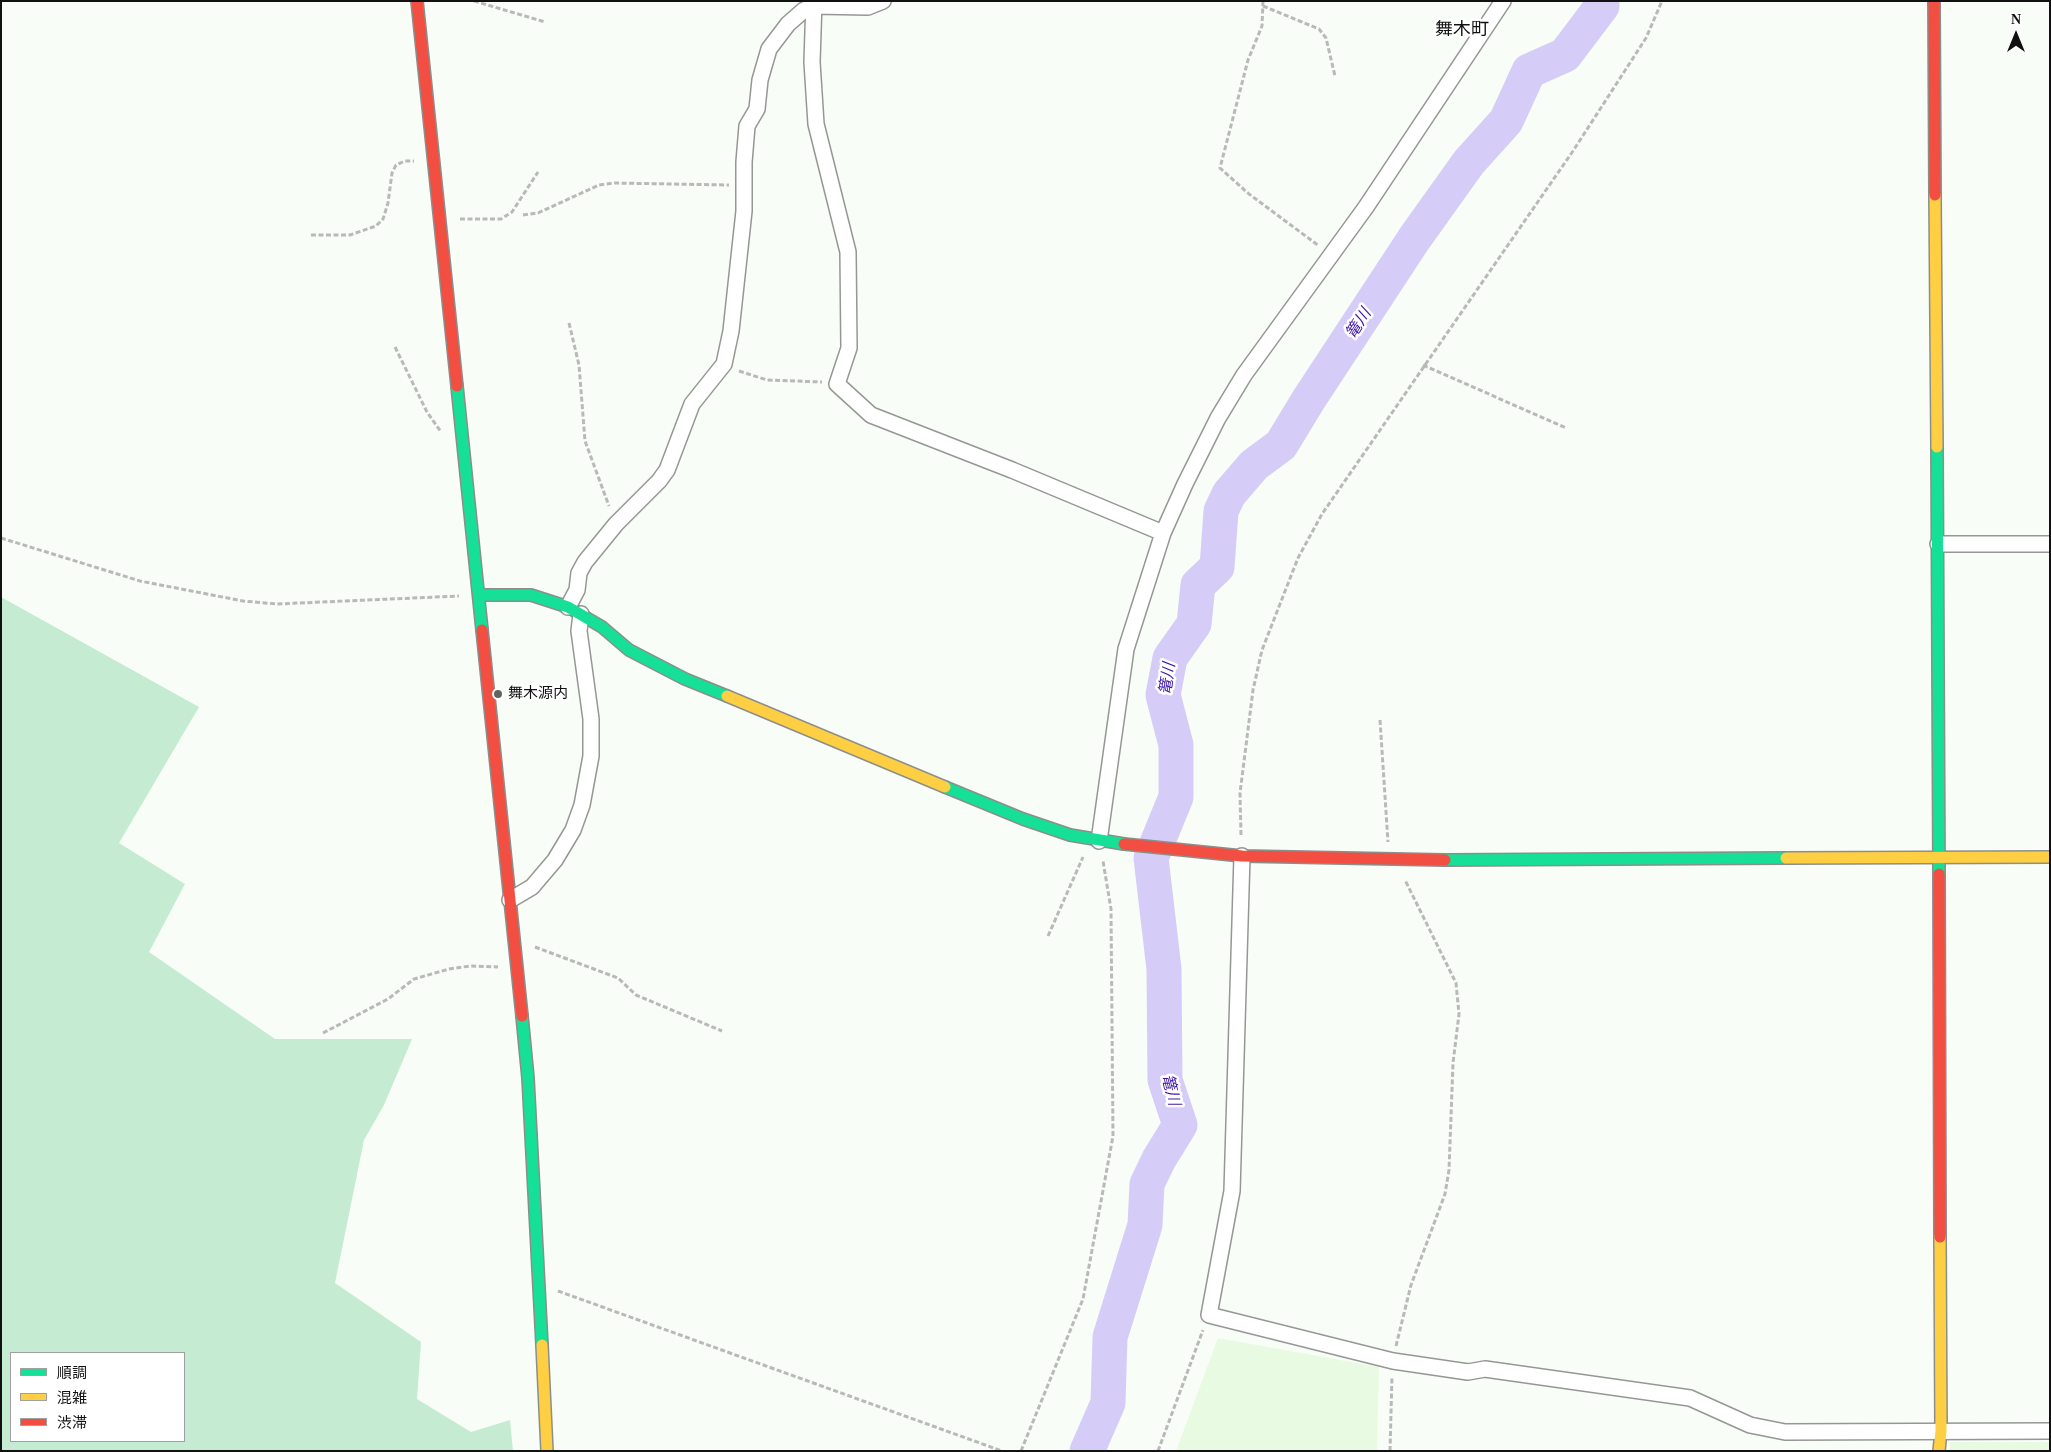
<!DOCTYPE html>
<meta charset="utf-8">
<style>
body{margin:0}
#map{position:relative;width:2051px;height:1452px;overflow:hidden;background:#f9fdf7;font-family:"Times New Roman","Noto Sans JP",serif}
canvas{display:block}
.frame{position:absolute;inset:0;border:2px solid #111;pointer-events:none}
.legend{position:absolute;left:10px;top:1352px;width:175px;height:90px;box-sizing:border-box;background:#fff;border:1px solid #a0a0a0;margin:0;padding:6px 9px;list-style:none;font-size:15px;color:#111}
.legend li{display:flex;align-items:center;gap:10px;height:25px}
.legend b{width:25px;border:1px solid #a0a0a0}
.north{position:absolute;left:1991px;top:10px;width:50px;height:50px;-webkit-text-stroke:4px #fff;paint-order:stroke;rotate:0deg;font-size:14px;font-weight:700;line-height:20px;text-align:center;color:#111}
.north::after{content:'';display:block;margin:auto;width:18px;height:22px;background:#111;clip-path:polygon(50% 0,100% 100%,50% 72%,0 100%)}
</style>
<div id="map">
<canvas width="2051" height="1452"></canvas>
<div class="frame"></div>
<ul class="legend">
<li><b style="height:6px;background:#16e098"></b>順調</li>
<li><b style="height:6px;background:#ffcf43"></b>混雑</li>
<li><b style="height:6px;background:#f24e42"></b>渋滞</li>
</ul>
<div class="north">N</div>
</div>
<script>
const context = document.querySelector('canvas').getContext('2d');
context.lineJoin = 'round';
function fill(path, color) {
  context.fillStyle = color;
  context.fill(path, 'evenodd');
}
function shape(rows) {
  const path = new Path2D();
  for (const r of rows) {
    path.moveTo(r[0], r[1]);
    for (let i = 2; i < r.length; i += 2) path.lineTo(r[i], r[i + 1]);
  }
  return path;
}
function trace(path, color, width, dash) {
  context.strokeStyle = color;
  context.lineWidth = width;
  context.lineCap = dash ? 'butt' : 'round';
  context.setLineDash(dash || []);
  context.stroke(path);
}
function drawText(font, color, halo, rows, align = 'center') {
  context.font = font + ' "Times New Roman","Noto Sans JP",serif';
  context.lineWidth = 5;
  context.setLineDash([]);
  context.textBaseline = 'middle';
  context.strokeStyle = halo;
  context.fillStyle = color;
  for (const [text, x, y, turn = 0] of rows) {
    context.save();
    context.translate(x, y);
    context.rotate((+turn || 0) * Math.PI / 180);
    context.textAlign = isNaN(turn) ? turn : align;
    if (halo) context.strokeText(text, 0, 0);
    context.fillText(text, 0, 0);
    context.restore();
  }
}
fill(shape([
 [1218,1338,1379,1367,1377,1451,1176,1451],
 [1950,1442,2050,1442,2050,1451,1950,1451]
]), '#e9fae3');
fill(shape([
 [1,597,199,707,119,843,185,884,149,952,275,1039,412,1039,384,1105,364,1140,335,1283,421,1342,417,1399,471,1432,510,1420,513,1451,1,1451],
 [11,1353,184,1353,184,1441,11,1441]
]), '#c5ebd3');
trace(shape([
 [1087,1451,1108,1403,1110,1337,1145,1225,1147,1184,1159,1159,1180,1125,1165,1080,1164,969,1151,858,1176,797,1176,745,1163,695,1170,658,1194,624,1198,585,1217,567,1221,511,1229,494,1254,465,1281,445,1309,399,1414,239,1469,162,1506,121,1529,71,1565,55,1602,6,1602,1]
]), '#d5cdf8', 35);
const street = shape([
 [814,1,812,62,816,124,848,252,849,348,837,384,871,415,1012,470,1163,533],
 [1938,544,2050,544],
 [568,607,577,590,579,573,585,562,616,524,659,481,667,470,692,404,724,364,731,331,744,211,744,162,747,126,757,109,760,80,769,49,788,24,804,10,813,6,868,7,883,1],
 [1099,841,1126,649,1163,533,1185,484,1218,418,1244,375,1366,207,1503,1],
 [1242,856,1232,1191,1209,1315,1393,1361,1468,1372,1485,1369,1690,1398,1750,1425,1785,1432,2050,1431],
 [510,900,532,887,555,860,573,830,582,805,591,756,591,719,579,631,581,614]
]);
const fast = shape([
 [457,386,482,630],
 [1937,447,1939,874],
 [480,595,531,595,568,607,602,627,629,650,685,679,727,696],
 [945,787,1023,819,1070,835,1124,844],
 [1445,860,1786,858],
 [522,1016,528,1078,542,1345]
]);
const slow = shape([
 [1935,195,1937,447],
 [727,696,945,787],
 [1786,858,2050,857],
 [542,1345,547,1451],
 [1939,1451,1941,1431,1940,1237]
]);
const jam = shape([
 [417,1,457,386],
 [1934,1,1935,195],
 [482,630,522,1016],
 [1124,844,1242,856,1445,860],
 [1939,874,1940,1237]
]);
trace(street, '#959795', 18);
trace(fast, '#8c8e8b', 14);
trace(slow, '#8c8e8b', 14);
trace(jam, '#8c8e8b', 14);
trace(shape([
 [474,1,545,22],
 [1263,1,1262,26,1248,60,1220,168,1249,194,1319,246],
 [1263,6,1319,29,1326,38,1335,76],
 [523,215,538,213,599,185,614,183,729,185],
 [460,219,501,219,512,212,538,172],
 [311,235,350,235,376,226,383,219,388,203,392,173,396,165,405,161,414,161],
 [569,323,579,365,585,441,609,506],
 [395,347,427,412,441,432],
 [1423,365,1566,428],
 [739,371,767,380,822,382],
 [1,538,140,581,243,601,277,604,459,596],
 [1380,720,1388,842],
 [1241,835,1240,793,1253,690,1262,650,1298,558,1322,514,1573,151,1646,38,1662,1],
 [1048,936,1083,857],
 [535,947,618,978,636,995,722,1031],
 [323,1033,388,999,414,979,449,969,470,966,498,967],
 [558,1291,1002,1451],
 [1396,1346,1411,1285,1445,1194,1449,1170,1453,1063,1459,1014,1456,983,1405,880],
 [1021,1451,1083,1299,1113,1136,1111,909,1103,861],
 [1158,1451,1203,1330],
 [1390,1451,1392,1376]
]), '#b8b9b8', 3, [5, 2.5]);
trace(street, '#fefffe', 15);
trace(fast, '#16e098', 11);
trace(slow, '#ffcf43', 11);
trace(jam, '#f24e42', 11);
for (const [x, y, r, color] of [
 [498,694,5,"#626462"]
]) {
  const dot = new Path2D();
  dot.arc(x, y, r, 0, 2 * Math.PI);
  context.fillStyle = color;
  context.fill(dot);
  trace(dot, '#fff', 2);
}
drawText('15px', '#111', '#fff', [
 ["舞木源内",508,694]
], 'left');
drawText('italic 16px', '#3e14a8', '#fff', [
 ["篭川",1359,324,-57],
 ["篭川",1168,679,-82],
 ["篭川",1170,1090,76]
]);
drawText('18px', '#111', '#fff', [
 ["舞木町",1462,30]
]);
</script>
